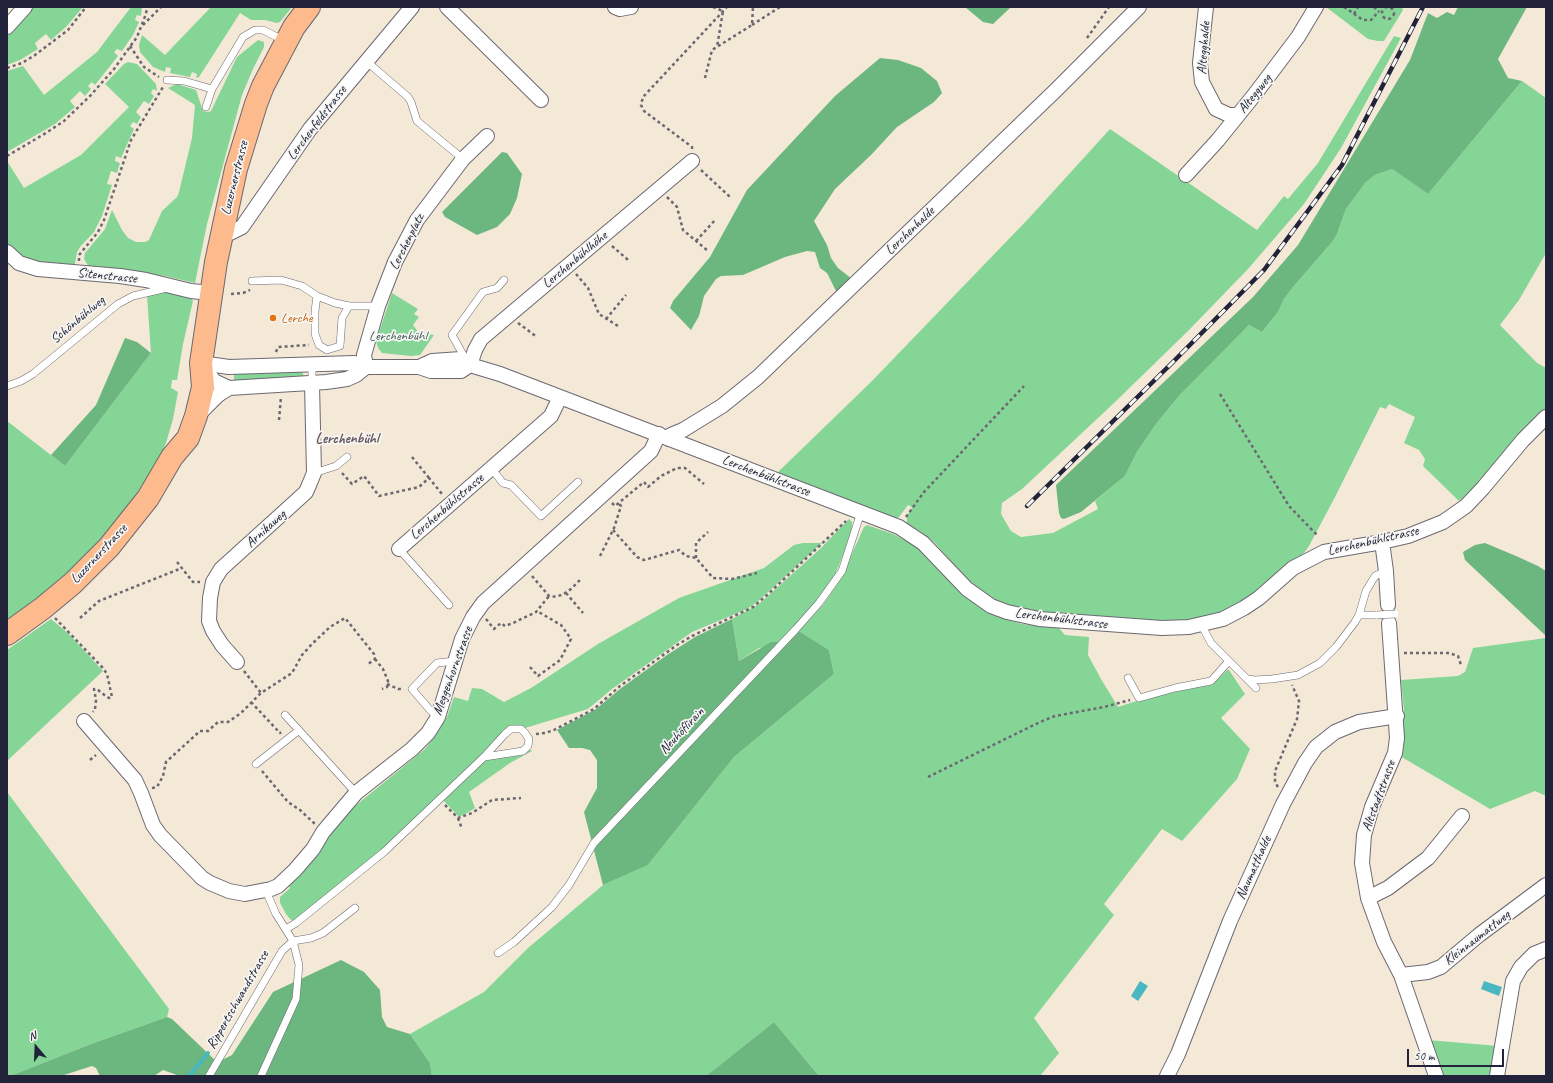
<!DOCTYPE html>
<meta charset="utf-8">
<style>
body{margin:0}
#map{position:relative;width:1553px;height:1083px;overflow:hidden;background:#f4e9d7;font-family:Caveat,sans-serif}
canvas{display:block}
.frame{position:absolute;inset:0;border:8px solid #22223b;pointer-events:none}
.north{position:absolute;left:16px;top:1027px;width:40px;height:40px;-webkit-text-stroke:3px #f6f6f2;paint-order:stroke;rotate:341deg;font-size:11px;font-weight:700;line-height:16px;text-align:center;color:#22223b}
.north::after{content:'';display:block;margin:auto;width:14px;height:18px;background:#22223b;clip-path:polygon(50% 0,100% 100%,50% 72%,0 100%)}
.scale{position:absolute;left:1407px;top:1049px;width:97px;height:18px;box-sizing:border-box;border:2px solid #22223b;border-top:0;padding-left:5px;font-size:12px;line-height:14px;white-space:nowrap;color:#22223b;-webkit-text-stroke:3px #f6f6f2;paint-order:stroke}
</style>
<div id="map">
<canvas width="1553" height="1083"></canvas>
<div class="frame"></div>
<div class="north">N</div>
<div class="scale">50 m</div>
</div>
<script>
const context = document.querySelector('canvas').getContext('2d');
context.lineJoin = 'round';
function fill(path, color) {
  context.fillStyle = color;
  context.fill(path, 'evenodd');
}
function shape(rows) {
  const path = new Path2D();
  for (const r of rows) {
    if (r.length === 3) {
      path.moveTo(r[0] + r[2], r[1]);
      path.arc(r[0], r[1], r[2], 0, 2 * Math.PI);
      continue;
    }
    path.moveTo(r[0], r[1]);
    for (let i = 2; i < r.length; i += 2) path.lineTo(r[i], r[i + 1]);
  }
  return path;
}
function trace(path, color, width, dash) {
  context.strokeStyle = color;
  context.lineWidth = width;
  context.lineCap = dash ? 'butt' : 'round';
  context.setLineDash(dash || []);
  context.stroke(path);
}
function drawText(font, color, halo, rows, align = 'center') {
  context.font = font + ' Caveat,sans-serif';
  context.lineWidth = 3.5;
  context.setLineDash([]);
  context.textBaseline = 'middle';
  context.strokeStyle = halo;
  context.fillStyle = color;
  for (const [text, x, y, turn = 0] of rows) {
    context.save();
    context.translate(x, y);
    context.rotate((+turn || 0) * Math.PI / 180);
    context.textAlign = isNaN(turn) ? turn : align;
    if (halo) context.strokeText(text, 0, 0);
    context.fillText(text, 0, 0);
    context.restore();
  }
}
fill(shape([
 [29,7,83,7,66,27,51,40,46,34,35,43,38,49,20,60,7,65,7,33],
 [131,7,142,7,141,16,137,15,135,20,139,22,133,35,122,51,117,49,114,52,118,56,95,85,92,82,88,86,91,89,85,96,80,91,70,101,75,107,55,124,7,152,7,71,23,66,44,95,97,52],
 [211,7,292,7,280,22,277,23,265,20,251,20,240,13,199,77,196,78,197,74,192,72,190,77,170,73,171,68,166,67,165,72,153,67,140,52,139,45,142,35,165,55],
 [1326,7,1402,7,1403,10,1384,41,1378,41,1368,39],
 [1394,36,1401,38,1341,148,1304,204,1248,269,1189,330,1113,404,1022,489,1002,503,1001,514,1011,531,1021,537,1053,533,1098,509,1095,501,1125,476,1137,452,1156,424,1179,396,1249,325,1262,332,1278,312,1284,299,1293,287,1333,241,1337,234,1346,209,1366,182,1375,175,1392,169,1428,194,1522,81,1546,98,1546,253,1519,300,1500,325,1537,363,1546,368,1546,409,1525,427,1491,468,1473,489,1459,501,1423,466,1425,459,1419,450,1404,443,1415,417,1389,404,1386,409,1380,407,1334,499,1309,546,1304,553,1243,602,1224,612,1188,621,1160,621,1040,612,1008,605,992,599,967,580,934,542,920,531,907,524,907,516,912,507,908,505,899,517,896,519,776,474,871,382,1030,217,1110,129,1257,230,1284,196,1288,199,1318,163],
 [258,40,264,42,264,47,253,69,242,95,207,224,195,283,165,276,95,266,89,267,84,259,85,253,105,229,112,210,122,230,128,238,136,242,145,242,149,240,162,211,177,197,179,192,192,138,195,105,168,88,177,84,196,90,203,111,208,112,211,111,237,57],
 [128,62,137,64,156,84,157,91,153,89,151,93,154,96,149,104,144,101,136,112,141,117,137,124,133,122,130,126,134,129,121,158,116,156,115,161,120,163,117,173,111,171,107,184,112,185,102,216,94,232,80,247,77,252,74,269,27,263,7,246,7,161,24,188,81,155,129,107,105,84,124,64],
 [166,291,191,297,193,301,183,344,177,380,172,380,171,388,178,392,173,419,166,443,160,457,139,490,115,523,80,562,41,596,7,620,7,421,65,466,151,353,147,295],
 [392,293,418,309,414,314,419,317,413,325,419,333,434,335,420,355,411,356,382,353,378,348,376,341],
 [300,370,303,374,304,378,234,381,234,374],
 [849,519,852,522,852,529,843,555,835,575,821,597,780,643,759,648,739,661,732,619,759,604,820,549],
 [867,525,893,534,921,549,932,560,961,594,985,610,1005,619,1022,624,1058,627,1065,635,1089,637,1088,655,1101,679,1118,707,1152,696,1180,689,1211,685,1214,683,1227,670,1229,670,1245,694,1221,718,1250,749,1237,779,1182,841,1162,829,1104,904,1114,915,1034,1018,1059,1053,1040,1076,819,1076,774,1022,706,1076,432,1076,430,1063,410,1034,484,992,528,948,603,885,648,865,734,757,834,674,829,650,799,631,823,605,840,580,864,527],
 [803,543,822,543,757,602,747,609,692,632,612,689,588,709,525,728,515,725,509,726,469,767,383,849,295,920,291,920,286,914,280,903,280,897,290,888,289,886,298,877,349,811,425,749,433,739,447,717,454,697,468,701,472,688,482,689,504,702,531,688,598,644,679,598,764,568,794,545],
 [51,619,69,634,103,671,7,761,7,650],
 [1546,638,1546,796,1535,791,1490,809,1400,756,1404,711,1401,680,1458,676,1465,672,1473,648],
 [528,749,532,751,510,763,469,792,475,808,467,813,459,817,444,801,444,799,484,761],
 [7,792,169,1009,167,1017,91,1044,10,1076,7,1076],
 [1428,1040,1498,1046,1493,1076,1440,1076]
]), '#85d596');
fill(shape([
 [965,7,1011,7,993,24,983,22],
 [1458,7,1527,7,1498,59,1508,78,1522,81,1428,194,1392,169,1375,175,1366,182,1346,209,1337,234,1333,241,1293,287,1284,299,1278,312,1262,332,1249,325,1179,396,1156,424,1137,452,1125,476,1081,512,1064,519,1061,518,1059,513,1056,485,1253,297,1298,245,1410,60,1428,13,1437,18,1447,12,1454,15],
 [880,58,898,60,921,68,937,81,942,93,934,102,897,127,871,155,835,189,814,221,827,245,831,258,838,268,852,279,837,293,827,273,820,268,815,252,807,251,785,257,743,275,721,276,716,279,704,296,699,316,691,330,670,308,673,301,710,257,747,190,835,96],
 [502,152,507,153,522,174,517,198,510,214,497,227,477,235,445,217,442,212],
 [125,338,137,342,151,353,65,466,51,455,96,405],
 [1485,543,1516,556,1538,566,1546,571,1546,636,1465,560,1463,552,1475,545],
 [732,619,739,661,771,642,777,642,785,645,799,631,829,650,834,674,734,757,648,865,603,885,584,812,597,788,597,760,590,750,582,748,569,748,557,730,596,709,620,689,667,655,695,637],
 [341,960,364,972,380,990,382,1017,387,1027,410,1034,430,1063,432,1076,176,1076,177,1075,163,1070,154,1076,100,1076,96,1068,92,1066,61,1076,10,1076,91,1044,167,1017,172,1019,217,1062,222,1060,232,1055,273,992],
 [774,1022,819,1076,706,1076]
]), '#6cb67f');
fill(shape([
 [1140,981,1148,986,1138,1001,1131,996],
 [1484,981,1502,987,1499,996,1481,989]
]), '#49b7c1');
trace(shape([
 [189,1076,208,1053]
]), '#49b7c1', 4);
const lane = shape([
 [366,61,408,97,411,102,417,121,463,159],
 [167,80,184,81,212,89],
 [206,107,212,89,243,37,255,30,263,30,285,41],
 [252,281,281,280,302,286,317,296,335,303,349,306,378,306],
 [317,296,315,311,315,334,319,345,327,350,340,346,342,318,349,306],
 [466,360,452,335,483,292,497,288,504,280],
 [312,384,312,365],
 [7,386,21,381,33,374,118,304,133,296,167,288],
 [491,468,503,483,511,485,541,516,578,482],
 [314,473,336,466,347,457],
 [399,549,449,605],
 [1359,615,1377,615],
 [1201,624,1211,643,1256,688],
 [1128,678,1139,698,1175,688,1211,681,1229,661],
 [1248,679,1255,680,1272,679,1298,675,1320,663,1336,647,1355,622,1359,615,1366,591,1375,576,1386,571],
 [285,715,356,793],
 [438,717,430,710,412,689,437,663,455,661],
 [256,764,298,731],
 [286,929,296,923,384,852,484,757,505,734,511,729,521,729,525,733,529,739,528,746,523,751,484,757],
 [293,941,311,938,323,933,355,908],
 [498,953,514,942,552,907,569,885,594,843,796,629,819,603,842,571,861,512],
 [209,1076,282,951,293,941],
 [261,1076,296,999,299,965,293,941,276,914,266,891]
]);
const street = shape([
 [447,7,541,100],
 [615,7,620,9,631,7],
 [1206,7,1200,63,1202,82,1216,109,1229,115,1238,115],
 [7,27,25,7],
 [1186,175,1218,140,1255,94,1298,37,1316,7],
 [222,233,230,233,242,227,310,129,412,7],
 [7,252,19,263,38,269,120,276,146,280,191,291,211,293],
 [201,363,229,367,354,363,366,367,419,367,431,371,461,371,470,365],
 [202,364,214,381,229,388,326,382,347,379,356,375,366,367],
 [470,365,475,350,481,339,692,161],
 [366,367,364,355,378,306,395,262,417,220,463,159,487,136],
 [419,367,432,361,461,359,470,365,500,374,899,527,923,543,967,589,991,606,1007,612,1039,619,1162,628,1189,627,1223,619,1244,608,1259,598,1293,568,1324,552,1382,542,1408,536,1443,522,1466,506,1483,488,1523,440,1546,417],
 [198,415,218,395,229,388],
 [669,439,671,435,683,430,722,406,758,377,1056,90,1139,7],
 [1382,542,1386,571,1388,605],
 [399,549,551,416,560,397],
 [1389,623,1397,738,1395,753,1372,807,1364,835,1362,863,1368,898,1384,942,1401,975,1436,1076],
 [237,662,222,645,213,631,209,621,210,598,213,582,221,569,294,503,306,492,309,485,314,473,312,384],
 [84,721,135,780,141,793,153,825,160,835,202,878,210,883,229,891,245,894,271,889,278,886,295,870,313,849,323,832,356,793,412,749,428,733,438,717,462,639,473,617,483,603,651,451,659,434],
 [1368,898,1388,888,1428,858,1462,816],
 [1401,975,1428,972,1441,967,1479,935,1546,885],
 [1167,1076,1178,1054,1230,921,1283,804,1305,763,1316,747,1335,732,1359,722,1397,716],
 [1497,1076,1513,981,1521,967,1534,954,1546,949]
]);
const primary = shape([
 [7,634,43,608,73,583,109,547,148,498,172,457,188,438,196,416,203,387,201,363,216,262,236,169,256,104,263,86,294,27,309,7]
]);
trace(lane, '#6c6872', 8);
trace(street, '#6c6872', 16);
trace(primary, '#6c6872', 24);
trace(shape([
 [1388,13,6],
 [713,7,723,11,717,47],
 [1344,7,1363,20,1371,20,1379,11],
 [1374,7,1379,12],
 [1354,14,1358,7],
 [143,25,161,7],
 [752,25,780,7],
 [1087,38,1109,7],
 [130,46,144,67,159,77],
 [7,68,22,63,35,55,68,30,86,7],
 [705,78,712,50,752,25,753,7],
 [692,149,692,147,644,111,641,105,643,97,727,7],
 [7,156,46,133,64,121,90,96,114,69,137,37,146,14,147,7],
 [701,170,730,197],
 [667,197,677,207,683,230,708,251],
 [696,241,716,219],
 [612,246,627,259,628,262],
 [79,261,79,255,98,232,104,220,131,140,163,87],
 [576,274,588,288,599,314,618,326],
 [231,294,243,293,250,290],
 [606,319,626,295],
 [518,323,537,337],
 [276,352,278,347,309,345],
 [1220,394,1289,506,1318,536],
 [279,420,281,397],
 [412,457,429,478],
 [342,473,352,484,364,476,379,496,419,487,429,478,442,494],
 [612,503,615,506,644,482,648,487,661,476,677,468,685,468,704,484],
 [906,517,924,492,1024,386],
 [613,530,637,557,644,560,679,550,686,556,696,558,713,578,732,579,757,573],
 [600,556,614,528,621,506,619,504],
 [696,558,696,543,708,532],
 [177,562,193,582,200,582],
 [532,576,549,596,552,597,562,595,571,589,580,580],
 [566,593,583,613],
 [55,618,103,668,107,674,112,697,109,698,107,697,98,690,94,689,96,700,95,709,93,712],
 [80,618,99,601,182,568],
 [486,619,494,629,501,623,505,626,513,623,536,612,549,596],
 [1404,653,1449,653,1458,656,1461,665],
 [375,659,383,669,388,681,387,687,382,689],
 [530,667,538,676,560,660,571,639,561,625,537,611],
 [244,671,261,693],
 [387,684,398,689,404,689],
 [251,702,280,733,281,732],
 [536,734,545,733,554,730,594,709,620,686,677,645,692,636,753,607,767,595,846,521],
 [90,760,96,755],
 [262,771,288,802,300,810,315,824],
 [928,777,1040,722,1055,716,1104,707,1130,700],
 [1278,787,1275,782,1275,771,1297,719,1299,701,1292,685],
 [152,788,157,787,163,776,166,762,200,731,208,731,218,722,228,722,241,713,261,693,292,673,302,655,312,644,330,627,345,618,374,654,375,659,368,664],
 [445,805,458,818,472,813,492,800,521,798],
 [458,818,462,829]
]), '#6c6872', 2.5, [3, 3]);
trace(lane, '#fff', 7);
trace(street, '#fff', 14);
trace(primary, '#fcba8d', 22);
const rail = shape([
 [1027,506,1173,362,1264,270,1342,165,1423,7]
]);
trace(rail, '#22223b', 4.5);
trace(rail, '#f6f6f2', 3, [9]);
const laneBridge = shape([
 [1377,615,1395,614]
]);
trace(laneBridge, '#6c6872', 8, []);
trace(laneBridge, '#fff', 7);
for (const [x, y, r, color] of [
 [273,318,4,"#e8710a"]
]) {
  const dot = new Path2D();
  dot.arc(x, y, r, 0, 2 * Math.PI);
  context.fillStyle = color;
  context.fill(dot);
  trace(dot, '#f6f6f2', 1.5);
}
drawText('14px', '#22223b', '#f6f6f2', [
 ["Altegghalde",1204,48,-86],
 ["Alteggweg",1255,94,-52],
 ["Lerchenfeldstrasse",317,123,-53],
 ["Luzernerstrasse",235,178,-76],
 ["Lerchenhalde",910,231,-44],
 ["Lerchenplatz",407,242,-63],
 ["Lerchenbühlhöhe",575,260,-40],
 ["Sitenstrasse",107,276,6],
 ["Schönbühlweg",78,320,-40],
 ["Lerchenbühlstrasse",766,476,21],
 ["Lerchenbühlstrasse",447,507,-41],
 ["Arnikaweg",266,529,-42],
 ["Lerchenbühlstrasse",1373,541,-13],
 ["Luzernerstrasse",99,554,-47],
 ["Lerchenbühlstrasse",1061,619,7],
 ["Meggenhornstrasse",453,671,-70],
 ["Neuhöflirain",682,731,-47],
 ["Altstadtstrasse",1379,796,-70],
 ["Naumatthalde",1254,868,-66],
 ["Kleinnaumattweg",1477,938,-38],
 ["Rippertschwandstrasse",238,1000,-60]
]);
drawText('14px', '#c56008', '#f6f6f2', [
 ["Lerche",281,318]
], 'left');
drawText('14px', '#405856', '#f6f6f2', [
 ["Lerchenbühl",398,336]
]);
drawText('bold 15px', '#64535d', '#f6f6f2', [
 ["Lerchenbühl",347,439]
]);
</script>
